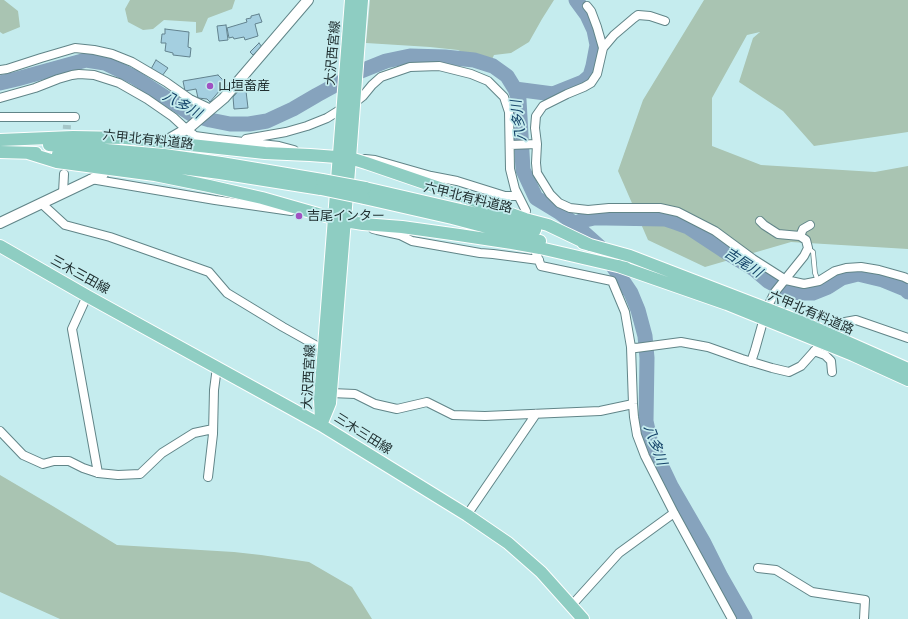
<!DOCTYPE html>
<meta charset="utf-8">
<style>
body{margin:0}
canvas{display:block;background:#c5ecee}
</style>
<canvas width="908" height="619"></canvas>
<script>
const context = document.querySelector('canvas').getContext('2d');
context.lineJoin = 'round';
function fill(path, color) {
  context.fillStyle = color;
  context.fill(path, 'evenodd');
}
function shape(rows) {
  const path = new Path2D();
  for (const r of rows) {
    path.moveTo(r[0], r[1]);
    for (let i = 2; i < r.length; i += 2) path.lineTo(r[i], r[i + 1]);
  }
  return path;
}
function trace(path, color, width, dash) {
  context.strokeStyle = color;
  context.lineWidth = width;
  context.lineCap = dash ? 'butt' : 'round';
  context.setLineDash(dash || []);
  context.stroke(path);
}
function drawText(font, color, halo, rows, align = 'center') {
  context.font = font + ' Cabin,"Noto Sans JP",sans-serif';
  context.lineWidth = 3.5;
  context.setLineDash([]);
  context.textBaseline = 'middle';
  context.strokeStyle = halo;
  context.fillStyle = color;
  for (const [text, x, y, turn = 0] of rows) {
    context.save();
    context.translate(x, y);
    context.rotate((+turn || 0) * Math.PI / 180);
    context.textAlign = isNaN(turn) ? turn : align;
    if (halo) context.strokeText(text, 0, 0);
    context.fillText(text, 0, 0);
    context.restore();
  }
}
fill(shape([
 [0,0,4,0,18,11,20,27,3,34,0,32],
 [130,0,235,0,232,9,208,18,202,32,196,33,196,22,164,20,153,29,143,30,128,22,125,9],
 [370,0,554,0,542,19,529,42,511,53,494,55,489,66,458,50,430,47,366,43],
 [704,0,908,0,908,132,814,146,783,111,739,82,753,38,760,32,747,35,712,98,712,146,761,165,875,172,908,166,908,249,791,242,705,267,648,240,618,171,643,100],
 [0,475,51,505,117,545,234,552,261,555,309,562,352,587,372,619,60,619,0,592]
]), '#a9c4b2');
trace(shape([
 [0,83,17,79,86,60,105,63,134,77,191,114,210,120,230,124,249,124,267,121,293,109,317,95,361,71,386,61,410,56,445,57,474,60,493,66,507,76,515,89,519,100,523,170,536,198,559,212,572,222,600,247,631,293,638,310,645,336,647,358,646,421,651,444,671,486,704,543,721,577,745,619],
 [515,89,553,94,583,82,590,76,593,66,597,45,594,30,587,15,576,0],
 [575,224,581,221,594,218,606,218,665,219,677,223,688,227,723,250,754,269,768,281,787,291,801,293,813,293,828,287,842,278,858,274,883,280,905,289,908,292]
]), '#86a3bd', 15);
const building = shape([
 [259,14,262,22,255,24,258,36,245,40,244,37,234,39,233,37,229,38,227,28,247,22,246,19,251,18,251,16,259,14],
 [226,25,228,40,219,41,217,26,226,25],
 [165,29,189,32,188,47,191,48,190,57,173,55,173,53,165,51,166,43,161,43,162,34,165,34,165,29],
 [259,43,262,47,253,55,250,52,259,43],
 [156,60,168,68,162,76,151,69,156,60],
 [218,75,226,83,210,102,207,99,198,98,196,89,185,91,183,81,218,75],
 [241,88,245,88,245,91,246,91,248,108,234,109,233,97,241,88]
]);
fill(building, '#a4cfe0');
trace(building, '#62828e', 1);
trace(shape([
 [66,141,67,125]
]), '#a4c6c8', 8, [8, 4]);
const service = shape([
 [808,248,813,252,815,273,818,281]
]);
const minor = shape([
 [587,6,591,11,597,27,603,48],
 [665,21,650,16,638,15,634,18,614,35,603,48,597,74,591,83,584,87,567,94,543,106,536,116,535,128,537,144,536,163,537,173,550,194,559,203,570,208,588,210,609,208,660,208,678,212,715,231,753,259,786,280,804,284,819,281,835,271,846,268,861,267,879,270,904,277,908,279],
 [0,70,7,69,41,58,75,48,94,50,112,54,132,62,166,82,190,99,211,109],
 [0,98,35,88,58,79,72,75,79,74,94,75,119,83,147,99,173,117,186,129,195,136,217,139,279,146,294,150],
 [354,103,363,96,372,85,381,77,410,67,439,66,471,74,488,81,504,97,509,112,510,169,515,189,526,211],
 [0,117,75,117],
 [246,139,286,132,307,126,327,118,343,108],
 [510,145,537,144],
 [365,159,375,160,431,176,457,181,505,196,518,196],
 [91,179,215,200,291,211],
 [63,193,64,174],
 [41,203,65,225,110,237,209,272,227,293,283,327,324,350],
 [760,221,764,225,778,234,800,236,806,240,808,248,804,256,775,292,770,302],
 [373,229,377,230,400,235,412,241,480,253,493,254,539,260],
 [800,236,803,229,810,225],
 [536,253,541,266,612,281,625,312,631,347,633,404,634,417,637,435,645,456,674,513,732,619],
 [87,296,72,329,98,473],
 [836,330,845,322,856,320,908,338],
 [631,347,636,348,681,342,708,347,742,359,772,368,789,372,801,366,818,347],
 [814,351,825,355,831,361,832,372],
 [751,362,755,350,762,325],
 [331,393,355,394,375,404,397,409,427,402,453,415,485,416,600,411,633,404],
 [0,431,23,455,43,464,54,461,69,461,83,468,98,473,118,475,140,474,162,453,194,433,213,429],
 [208,477,213,434,214,390,217,367],
 [467,515,536,414],
 [758,568,776,570,812,592,865,600,864,619],
 [571,606,619,553,674,513]
]);
const tertiary = shape([
 [171,138,190,127,211,109,224,98,308,0],
 [0,223,103,174]
]);
const primary = shape([
 [0,140,73,137,126,138,265,153,310,155,350,158,366,163,445,190,525,219,548,225,590,245],
 [49,145,164,155,221,163,322,180],
 [0,152,36,153],
 [28,153,57,162,155,175,209,186,262,198,318,214,345,221,363,224,402,227,459,235,512,243,540,248,626,268],
 [58,154,78,156,150,164,220,173,321,189],
 [365,188,469,212,535,230],
 [364,198,452,218,540,241],
 [583,243,630,256,804,323,908,369],
 [0,246,87,296,321,425,467,515,508,543,541,572,583,619],
 [618,266,727,304,853,355,908,380],
 [321,421,320,398,351,0],
 [321,425,330,403,350,158,362,0]
]);
trace(service, '#618588', 5.5);
trace(minor, '#618588', 10);
trace(tertiary, '#618588', 12);
trace(primary, '#fff', 14);
trace(service, '#fff', 4);
trace(minor, '#fff', 8);
trace(tertiary, '#fff', 10);
trace(primary, '#8ecdc2', 12);
const primaryBridge = shape([
 [322,180,365,188],
 [321,189,364,198]
]);
trace(primaryBridge, '#fff', 14, []);
trace(primaryBridge, '#8ecdc2', 12);
for (const [x, y, r, color] of [
 [210,86,4,"#a051c2"],
 [299,216,4,"#a051c2"]
]) {
  const dot = new Path2D();
  dot.arc(x, y, r, 0, 2 * Math.PI);
  context.fillStyle = color;
  context.fill(dot);
  trace(dot, '#c5ecee', 1.5);
}
drawText('13px', '#202f30', '#c5ecee', [
 ["大沢西宮線",333,53,-85],
 ["六甲北有料道路",148,140,6],
 ["六甲北有料道路",468,198,14],
 ["三木三田線",80,275,29],
 ["六甲北有料道路",811,313,23],
 ["大沢西宮線",309,377,-87],
 ["三木三田線",363,434,32]
]);
drawText('13px', '#202f30', '#c5ecee', [
 ["山垣畜産",218,86],
 ["吉尾インター",307,216]
], 'left');
drawText('italic 14px', '#154469', '#c5ecee', [
 ["八多川",182,105,29],
 ["八多川",519,121,-97],
 ["吉尾川",743,263,33],
 ["八多川",655,445,70]
]);
</script>
